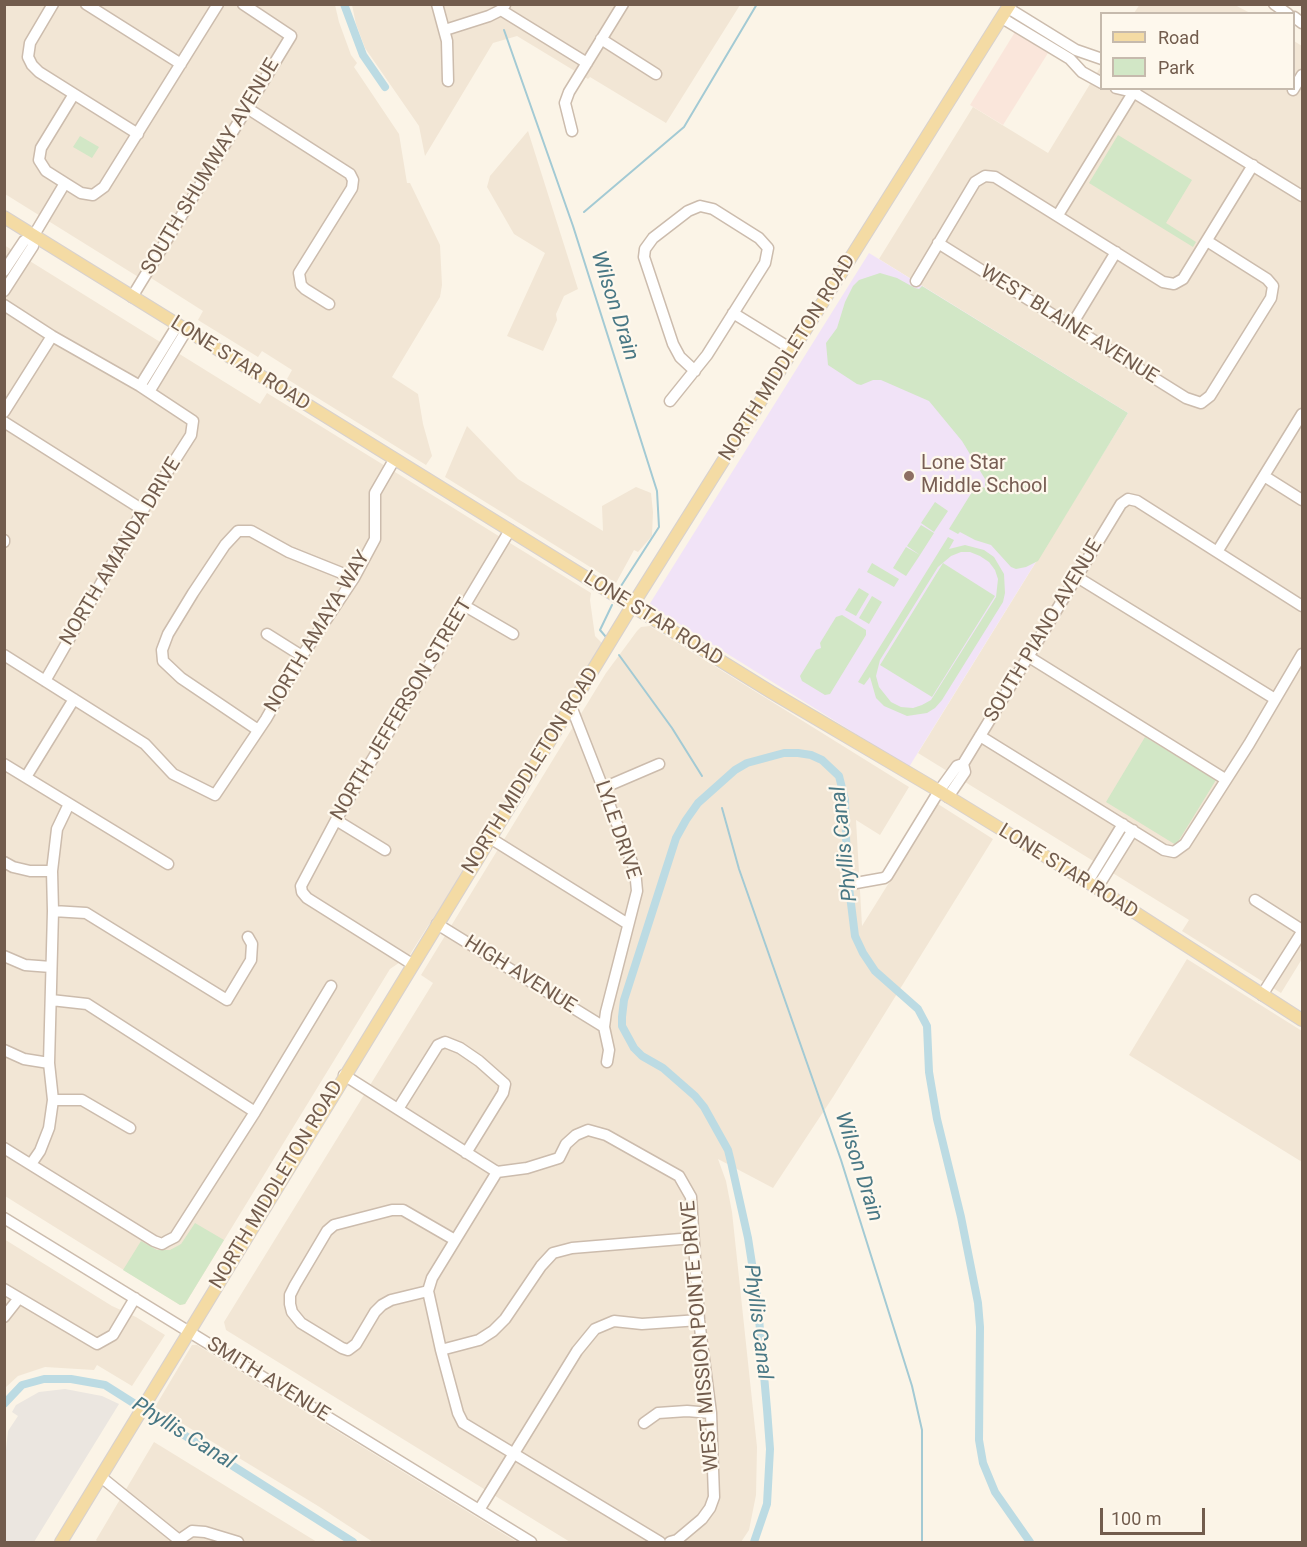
<!DOCTYPE html>
<style>
body{margin:0}
#map{position:relative;width:1307px;height:1547px;overflow:hidden;background:#fbf4e7;font-family:Roboto,sans-serif}
canvas{display:block}
.frame{position:absolute;inset:0;border:6px solid #725c4d;pointer-events:none}
.legend{position:absolute;left:1100px;top:12px;width:195px;height:78px;box-sizing:border-box;background:#fef8ed;border:2px solid #c6baad;margin:0;padding:8px 10px;list-style:none;font-size:18px;color:#725c4d}
.legend li{display:flex;align-items:center;gap:12px;height:30px}
.legend b{width:30px;border:2px solid #c6baad}
.scale{position:absolute;left:1100px;top:1508px;width:105px;height:27px;box-sizing:border-box;border:3px solid #725c4d;border-top:0;padding-left:8px;font-size:18px;line-height:21px;white-space:nowrap;color:#725c4d;-webkit-text-stroke:4px #fef8ed;paint-order:stroke}
</style>
<div id="map">
<canvas width="1307" height="1547"></canvas>
<div class="frame"></div>
<ul class="legend">
<li><b style="height:8px;background:#f4dba4"></b>Road</li>
<li><b style="height:16px;background:#d2e7c6"></b>Park</li>
</ul>
<div class="scale">100 m</div>
</div>
<script>
const context = document.querySelector('canvas').getContext('2d');
context.lineJoin = 'round';
function fill(path, color) {
  context.fillStyle = color;
  context.fill(path, 'evenodd');
}
function shape(rows) {
  const path = new Path2D();
  for (const r of rows) {
    path.moveTo(r[0], r[1]);
    for (let i = 2; i < r.length; i += 2) path.lineTo(r[i], r[i + 1]);
  }
  return path;
}
function trace(path, color, width, dash) {
  context.strokeStyle = color;
  context.lineWidth = width;
  context.lineCap = dash ? 'butt' : 'round';
  context.setLineDash(dash || []);
  context.stroke(path);
}
function drawText(font, color, halo, rows, align = 'center') {
  context.font = font + ' Roboto,sans-serif';
  context.lineWidth = 4.5;
  context.setLineDash([]);
  context.textBaseline = 'middle';
  context.strokeStyle = halo;
  context.fillStyle = color;
  for (const [text, x, y, turn = 0] of rows) {
    context.save();
    context.translate(x, y);
    context.rotate((+turn || 0) * Math.PI / 180);
    context.textAlign = isNaN(turn) ? turn : align;
    if (halo) context.strokeText(text, 0, 0);
    context.fillText(text, 0, 0);
    context.restore();
  }
}
fill(shape([
 [1140,4,1235,5,1250,13,1134,13],
 [4,5,335,5,339,22,351,55,357,63,354,67,399,134,407,183,410,183,440,245,442,285,440,297,392,377,418,394,423,424,432,456,426,465,287,379,292,370,262,351,258,357,198,320,203,311,151,278,148,283,5,194],
 [352,5,740,5,666,123,590,77,588,79,517,36,493,43,425,156,419,126,365,48,356,24],
 [1294,41,1302,46,1302,959,1281,993,1182,931,1189,920,918,753,1128,413,879,259,973,107,1048,153,1101,66,1102,88,1294,88],
 [528,131,578,289,564,296,556,314,557,320,543,351,507,336,545,253,514,234,487,187,490,176],
 [4,245,260,404,267,393,591,593,590,600,595,636,604,645,441,911,428,926,409,956,390,969,185,1304,180,1305,5,1196],
 [467,426,518,479,603,531,602,506,636,487,651,493,653,512,652,536,638,552,634,550,616,583,445,477],
 [650,626,909,787,880,835,856,820,862,926,938,804,993,839,833,1097,773,1188,718,1159,726,1181,732,1212,757,1447,756,1495,749,1530,741,1542,570,1542,226,1330,224,1322,433,983,421,975,606,673,637,631,641,627],
 [1187,959,1302,1031,1302,1162,1129,1055],
 [4,1239,112,1306,136,1317,165,1335,132,1386,97,1365,94,1370,45,1367,18,1376,5,1388],
 [192,1345,197,1345,517,1542,373,1542,318,1506,155,1407],
 [154,1442,317,1542,98,1542,96,1540]
]), '#f2e6d5');
fill(shape([
 [1015,32,1048,53,1003,125,970,105]
]), '#fae6db');
fill(shape([
 [65,1389,102,1396,119,1404,34,1542,5,1542,4,1468,8,1431,18,1416,12,1412,16,1405,39,1392]
]), '#ebe6e0');
fill(shape([
 [869,253,1128,413,909,767,649,605]
]), '#f1e3f7');
fill(shape([
 [1118,135,1192,180,1166,223,1196,242,1193,247,1089,183],
 [80,136,99,147,92,158,73,147],
 [880,273,897,278,915,288,919,289,922,286,1128,413,1038,561,1026,567,1016,569,1011,567,991,545,975,540,960,532,958,534,949,529,977,484,985,488,985,479,962,441,929,401,881,380,873,380,861,385,857,384,828,365,826,343,837,328,845,302,853,286,859,280],
 [935,502,948,511,934,532,921,523],
 [921,525,934,533,920,555,907,546],
 [948,537,954,540,949,549,965,545,984,550,994,557,1004,574,1005,593,1003,602,942,700,935,708,927,713,907,716,884,706,876,698,870,677,864,685,858,682],
 [961,552,970,552,980,556,989,562,995,570,998,579,996,597,931,700,922,705,913,708,901,707,891,702,879,687,876,676,880,660,938,567,951,556],
 [906,547,920,555,906,576,893,568],
 [872,563,899,579,894,587,867,572],
 [943,563,995,596,932,697,880,665],
 [859,588,869,594,856,616,845,610],
 [872,596,882,602,869,624,859,618],
 [842,615,866,630,866,635,830,694,825,695,802,681,800,676,816,650,821,648,820,643,836,617],
 [1145,737,1216,780,1176,845,1106,802],
 [195,1223,224,1240,185,1304,180,1305,123,1270,141,1241,157,1250,170,1250,181,1244]
]), '#d2e7c6');
trace(shape([
 [504,30,573,226,657,491,659,527,621,586],
 [584,212,684,127,757,4],
 [606,637,600,630,612,605],
 [619,655,672,728,702,776],
 [722,808,739,869,841,1160,912,1386,922,1430,922,1542]
]), '#a3cad4', 2);
trace(shape([
 [344,4,363,55,385,87],
 [4,1404,22,1385,44,1379,71,1379,105,1385,353,1542],
 [754,1542,767,1504,770,1449,767,1409,757,1296,748,1238,731,1162,728,1150,704,1107,695,1096,663,1068,642,1056,634,1048,622,1026,622,1017,624,1000,676,838,686,820,698,803,735,770,747,763,784,753,798,753,811,755,822,760,839,776,845,800,847,871,855,936,863,953,875,971,918,1009,927,1026,929,1072,937,1119,961,1217,978,1303,980,1327,979,1440,983,1463,995,1492,1030,1542]
]), '#bcdbe3', 8);
const minor = shape([
 [53,4,30,43,28,57,32,65,39,72,74,94,41,148,39,160,46,171,65,183],
 [86,4,181,64],
 [437,4,447,41,448,81],
 [1274,4,1288,14],
 [1008,8,1076,50,1102,59],
 [501,10,587,63],
 [1294,17,1302,23],
 [1002,18,1070,59,1082,72,1102,83],
 [445,30,489,16,501,10,505,5],
 [601,39,656,74],
 [1116,88,1133,92,1131,88],
 [1293,90,1302,75],
 [1133,92,1302,196],
 [74,94,138,134],
 [247,108,350,174,353,180,352,188,299,273,301,285,305,289,329,304],
 [572,131,565,103,569,92,623,4],
 [1058,215,1136,88],
 [938,243,1186,398,1201,403,1210,396,1271,298,1273,286,1267,279,1207,241],
 [4,271,24,241,34,235],
 [916,281,975,182,985,176,995,177,1163,282,1174,284,1183,279,1253,165],
 [4,291,33,246,34,235,65,183,81,193,93,195,104,187,218,4],
 [132,297,291,36,243,4],
 [4,305,52,336,140,386,193,421,191,435,143,510,45,681],
 [733,313,793,350],
 [1071,326,1116,252],
 [140,386,177,326],
 [149,392,186,331],
 [670,401,707,355,765,263,768,248,759,238,713,209,700,206,688,211,653,238,645,249,644,257,673,344,680,357,695,371],
 [4,412,52,336],
 [4,422,143,510],
 [1264,476,1302,500],
 [4,540,4,542],
 [1217,552,1302,414],
 [1077,577,1275,699],
 [465,606,513,634],
 [267,634,302,656],
 [4,655,145,744,173,774,215,795,266,719,302,656,354,578,375,539,375,493,394,460],
 [1029,657,1225,779],
 [571,706,635,870,637,891,606,1012,604,1027,609,1050,607,1062],
 [258,730,181,678,163,661,162,650,168,634,193,593,225,545,238,531,251,531,289,552,354,578],
 [980,736,1164,850,1174,852,1185,844,1249,744,1302,654],
 [4,764,168,864],
 [963,764,1121,504,1128,499,1137,501,1302,606],
 [26,777,74,699],
 [603,788,659,764],
 [336,820,385,850],
 [490,838,628,924],
 [4,862,13,867,30,871,52,871],
 [856,883,884,878,887,876,939,791,957,766,963,764,965,772,948,797],
 [1087,883,1123,824],
 [1097,888,1133,830],
 [1255,900,1302,930],
 [53,911,86,913,227,1000,251,960,252,944,248,937],
 [437,924,604,1027],
 [4,956,25,965,51,967],
 [412,964,307,898,302,892,301,886,336,820,510,530],
 [1262,995,1302,932],
 [51,1000,87,1004,255,1112],
 [4,1050,24,1059,49,1063],
 [344,1075,497,1172,527,1168,559,1158,566,1144,576,1135,588,1130,606,1135,679,1176,691,1197,699,1320,711,1413,714,1497,710,1508,702,1519,677,1540,670,1542],
 [53,1100,82,1100,130,1128],
 [398,1109,438,1045,445,1042,460,1048,479,1061,505,1084,503,1093,466,1153],
 [4,1148,154,1241,162,1244,167,1241,175,1237,255,1112,331,986],
 [31,1164,40,1151,49,1128,53,1100,49,1063,53,911,52,871,57,829,69,804],
 [497,1172,432,1278,428,1291,441,1350,458,1413,463,1423,660,1542],
 [4,1218,531,1542],
 [4,1289,97,1344,113,1335,135,1298],
 [428,1291,391,1300,382,1305,375,1312,356,1344,348,1350,342,1348,301,1323,292,1312,290,1304,290,1295,295,1285,327,1231,334,1225,392,1210,403,1210,455,1240],
 [4,1317,19,1298],
 [441,1350,479,1340,493,1331,505,1319,541,1266,553,1253,572,1248,693,1238],
 [644,1423,658,1413,687,1411,711,1413],
 [101,1477,179,1540,192,1531,205,1532,238,1542],
 [479,1510,577,1351,595,1329,614,1321,642,1324,699,1320]
]);
const major = shape([
 [4,217,771,692,939,791,1097,888,1302,1020],
 [61,1542,632,606,1010,4]
]);
trace(minor, '#ccbcad', 13);
trace(major, '#d8d1cd', 14);
trace(minor, '#fff', 10);
trace(major, '#f4dba4', 12);
for (const [x, y, r, color] of [
 [909,476,6,"#8d6e63"]
]) {
  const dot = new Path2D();
  dot.arc(x, y, r, 0, 2 * Math.PI);
  context.fillStyle = color;
  context.fill(dot);
  trace(dot, '#fef8ed', 2);
}
drawText('20px', '#725c4d', '#fef8ed', [
 ["SOUTH SHUMWAY AVENUE",211,167,-59],
 ["WEST BLAINE AVENUE",1069,325,32],
 ["NORTH MIDDLETON ROAD",788,358,-58],
 ["LONE STAR ROAD",240,364,32],
 ["NORTH AMANDA DRIVE",121,552,-59],
 ["LONE STAR ROAD",653,619,32],
 ["SOUTH PIANO AVENUE",1044,631,-59],
 ["NORTH AMAYA WAY",318,632,-59],
 ["NORTH JEFFERSON STREET",402,710,-59],
 ["NORTH MIDDLETON ROAD",531,771,-58],
 ["LYLE DRIVE",617,830,71],
 ["LONE STAR ROAD",1068,872,32],
 ["HIGH AVENUE",520,975,32],
 ["NORTH MIDDLETON ROAD",277,1185,-59],
 ["WEST MISSION POINTE DRIVE",701,1336,-95],
 ["SMITH AVENUE",268,1380,32]
]);
drawText('20px', '#785e54', '#fef8ed', [
 ["Lone Star",921,464],
 ["Middle School",921,487]
], 'left');
drawText('italic 21px', '#487784', '#fef8ed', [
 ["Wilson Drain",614,306,72],
 ["Phyllis Canal",845,844,-96],
 ["Wilson Drain",858,1167,72],
 ["Phyllis Canal",757,1322,83],
 ["Phyllis Canal",183,1434,32]
]);
</script>
